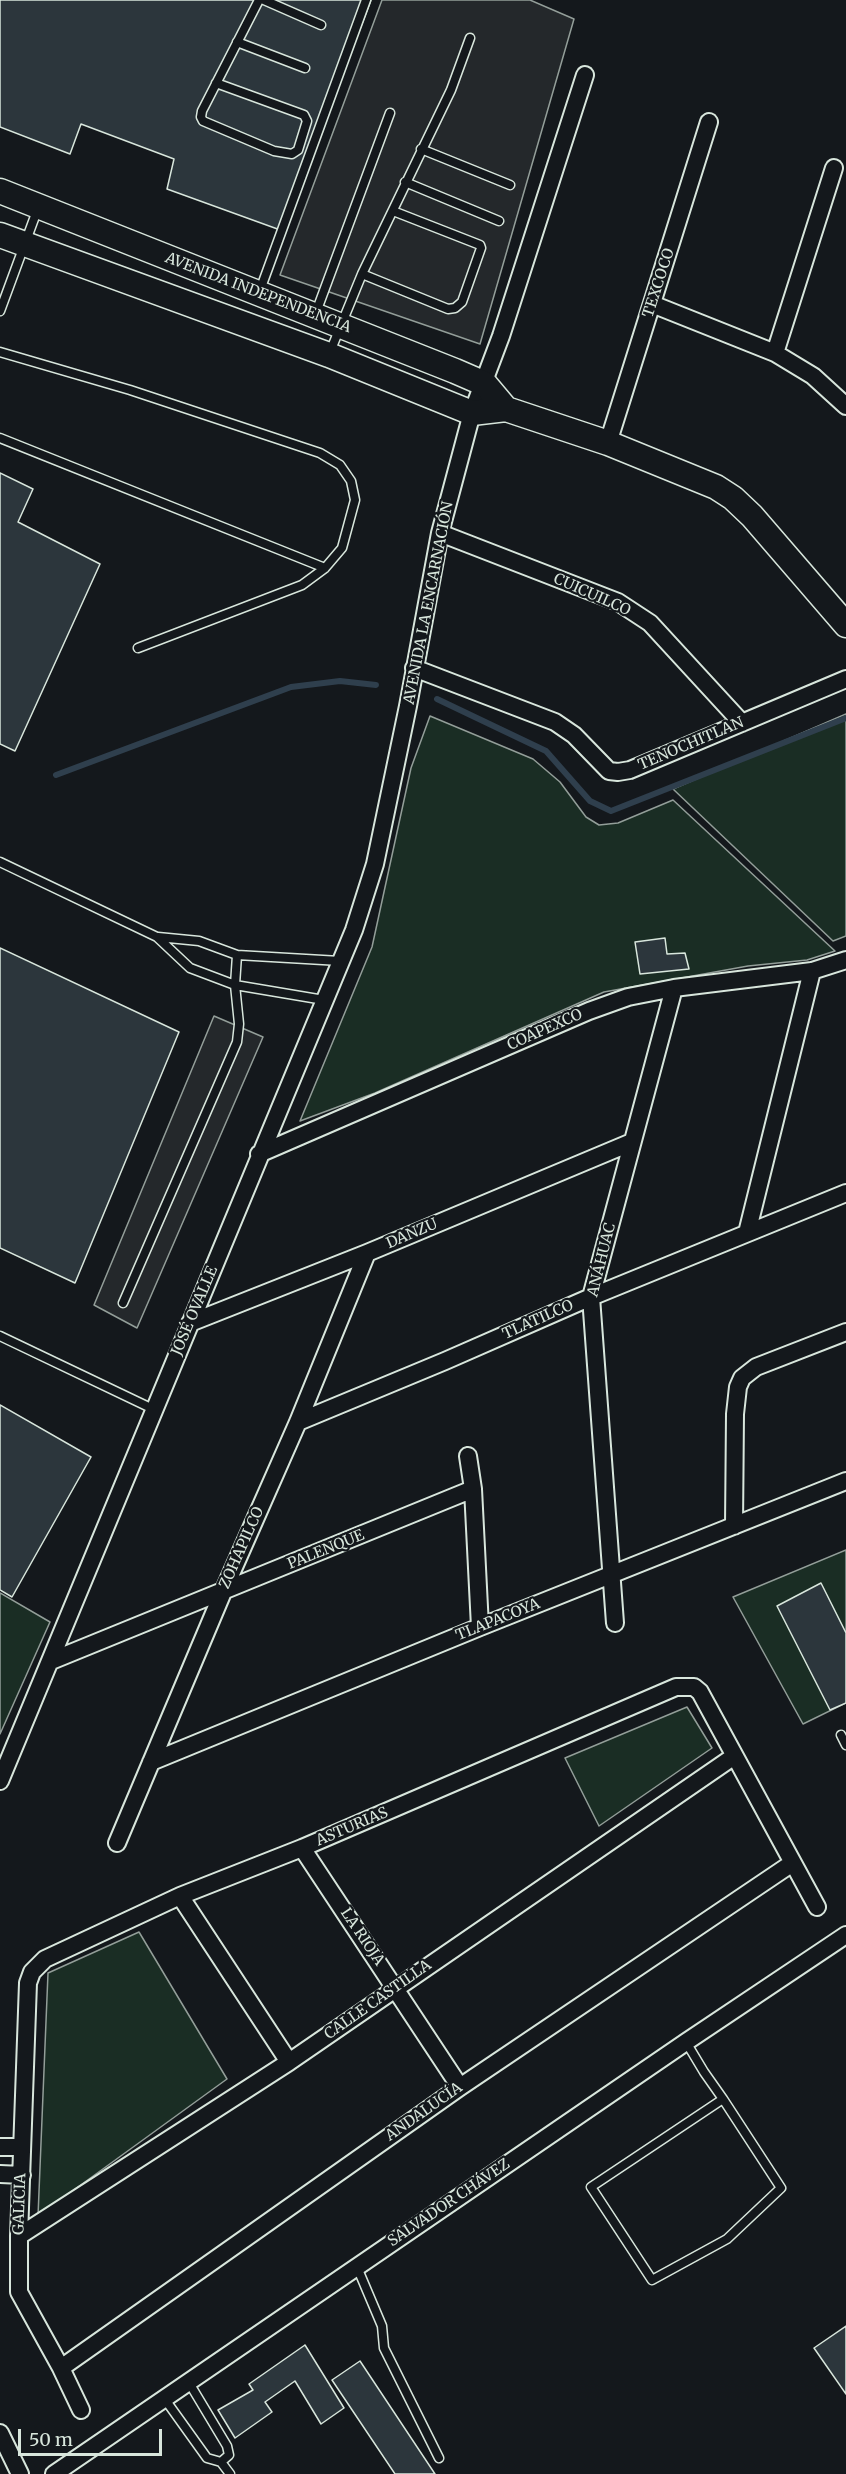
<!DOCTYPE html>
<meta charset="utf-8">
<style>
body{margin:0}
#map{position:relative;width:846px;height:2474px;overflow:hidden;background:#14181c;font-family:Merriweather,serif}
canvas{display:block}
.scale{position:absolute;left:18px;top:2429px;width:144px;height:27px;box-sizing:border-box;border:3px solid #d8e6dc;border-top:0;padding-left:8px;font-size:18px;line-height:21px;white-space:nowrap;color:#d8e6dc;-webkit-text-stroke:4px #14181c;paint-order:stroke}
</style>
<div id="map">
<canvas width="846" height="2474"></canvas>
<div class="scale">50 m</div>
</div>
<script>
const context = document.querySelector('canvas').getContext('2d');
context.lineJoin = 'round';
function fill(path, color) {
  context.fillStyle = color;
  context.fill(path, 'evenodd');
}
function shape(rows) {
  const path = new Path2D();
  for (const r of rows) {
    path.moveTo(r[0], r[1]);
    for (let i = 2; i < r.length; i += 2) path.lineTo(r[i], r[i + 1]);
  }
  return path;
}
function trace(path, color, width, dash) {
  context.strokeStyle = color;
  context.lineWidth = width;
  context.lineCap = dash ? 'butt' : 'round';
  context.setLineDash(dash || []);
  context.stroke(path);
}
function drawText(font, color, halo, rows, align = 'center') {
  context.font = font + ' Merriweather,serif';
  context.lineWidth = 4.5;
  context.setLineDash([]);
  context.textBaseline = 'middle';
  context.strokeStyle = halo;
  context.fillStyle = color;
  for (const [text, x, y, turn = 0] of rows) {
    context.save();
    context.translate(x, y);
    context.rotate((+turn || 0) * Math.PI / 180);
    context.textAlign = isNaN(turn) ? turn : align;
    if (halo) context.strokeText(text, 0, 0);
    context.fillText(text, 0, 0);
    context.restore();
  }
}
const green = shape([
 [846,714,846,936,833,941,673,789,846,714],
 [430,716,533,759,560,782,586,817,599,825,618,823,673,800,835,951,807,960,748,966,604,992,375,1093,300,1121,372,947,411,768,430,716],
 [846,1550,846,1703,803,1724,733,1597,846,1550],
 [0,1593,50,1622,0,1734,0,1593],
 [687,1707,712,1748,599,1826,565,1758,687,1707],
 [139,1932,227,2079,38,2216,48,1973,139,1932]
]);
fill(green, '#1a2d24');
trace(green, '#939e99', 1.5);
const parking = shape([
 [382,0,530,0,574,19,480,344,280,275,382,0],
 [214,1016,263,1037,137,1328,94,1305,214,1016]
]);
fill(parking, '#24282b');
trace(parking, '#939e99', 1.5);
trace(shape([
 [437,699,546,751,590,801,611,811,846,718],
 [56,775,291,687,340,681,376,685]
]), '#2f3f4d', 6);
const building = shape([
 [0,0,371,0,283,231,167,189,174,159,81,124,70,154,0,127,0,0],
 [0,473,33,489,18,522,100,564,15,751,0,744,0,473],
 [665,938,667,954,685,953,689,969,640,974,635,942,665,938],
 [0,948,179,1032,75,1283,0,1248,0,948],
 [0,1405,91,1457,12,1597,0,1590,0,1405],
 [821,1583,846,1633,846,1703,830,1710,777,1606,821,1583],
 [846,2326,846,2394,814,2348,846,2326],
 [305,2345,344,2408,321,2424,295,2381,265,2402,272,2412,235,2438,218,2410,253,2390,249,2384,305,2345],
 [360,2361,435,2474,395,2474,332,2380,360,2361]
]);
fill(building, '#2c363c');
trace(building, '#d8e6dc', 1.5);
const lane = shape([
 [264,0,321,25],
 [237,42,305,68],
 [216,83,304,115,307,121,298,150,292,154,274,151,203,121,201,117,202,111,259,0],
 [421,149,510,185],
 [405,182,499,221],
 [362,274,448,309,455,308,462,302,481,248,480,245,393,211],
 [259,293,366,0],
 [0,311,38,208],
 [315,315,390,113],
 [0,352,130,390,320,453,340,465,351,481,355,500,342,548,325,568,302,585,138,648],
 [330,352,362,274,451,90,470,38],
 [0,438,325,568],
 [0,862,157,937,190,968,235,985,324,1000],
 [158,937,199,941,237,955,340,961],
 [123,1303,237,1042,239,1024,235,985,237,955],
 [0,1336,153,1409],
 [841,1735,846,1745],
 [686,2042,704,2072,723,2099,781,2188,727,2239,652,2280,591,2187,723,2099],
 [357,2267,382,2326,384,2348,439,2458],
 [164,2398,207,2458,221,2462,229,2455,227,2446,188,2381],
 [221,2462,230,2474]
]);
const street = shape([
 [652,304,775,353,813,376,846,406],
 [775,353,834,168],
 [608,443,709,122],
 [440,533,618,602,650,623,742,723],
 [414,668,555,722,574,735,609,771,618,772,630,770,846,679],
 [259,1154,589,1011,628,997,674,988,812,971,846,960],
 [747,1233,812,971],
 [190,1323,367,1253,632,1142],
 [298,1422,445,1361,591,1297,846,1193],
 [468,1456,473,1489,480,1627],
 [734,1526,735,1414,738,1387,742,1378,756,1367,846,1332],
 [615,1623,591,1297,674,988],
 [51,1661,473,1489],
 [151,1762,480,1627,846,1481],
 [0,1781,354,930,375,864,408,706,440,533,472,413,501,336,585,75],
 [117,1843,223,1592,298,1422,367,1253],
 [302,1848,460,2087],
 [180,1896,289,2062],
 [0,2147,22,2147],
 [0,2174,22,2175],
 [19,2236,289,2062,733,1757],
 [61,2368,460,2087,791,1864],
 [81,2410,61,2368,19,2292,19,2236,28,1983,32,1972,45,1959,180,1896,302,1848,676,1687,694,1687,700,1692,817,1907],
 [0,2433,20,2474],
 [54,2474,686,2042,846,1935]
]);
const secondary = shape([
 [0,191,455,371,485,384,506,409],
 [0,235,329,355,472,413,506,409,608,443,716,487,733,498,752,516,846,625]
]);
trace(lane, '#d8e6dc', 11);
trace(street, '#d8e6dc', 20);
trace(secondary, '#d8e6dc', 27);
trace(lane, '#14181c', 8);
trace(street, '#14181c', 16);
trace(secondary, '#14181c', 24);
drawText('15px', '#d8e6dc', '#14181c', [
 ["TEXCOCO",659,283,-72],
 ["AVENIDA INDEPENDENCIA",258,293,21],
 ["CUICUILCO",592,595,24],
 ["AVENIDA LA ENCARNACIÓN",429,603,-79],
 ["TENOCHITLAN",691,744,-23],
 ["COAPEXCO",545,1030,-24],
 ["DANZU",412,1234,-23],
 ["ANÁHUAC",602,1260,-76],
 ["JOSÉ OVALLE",195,1311,-67],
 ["TLATILCO",538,1320,-24],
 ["ZOHAPILCO",242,1548,-66],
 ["PALENQUE",326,1550,-22],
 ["TLAPACOYA",498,1620,-22],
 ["ASTURIAS",352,1827,-23],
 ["LA RIOJA",362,1937,56],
 ["CALLE CASTILLA",378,2000,-35],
 ["ANDALUCÍA",424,2112,-35],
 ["SALVADOR CHÁVEZ",449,2203,-34],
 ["GALICIA",20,2204,-88]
]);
</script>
